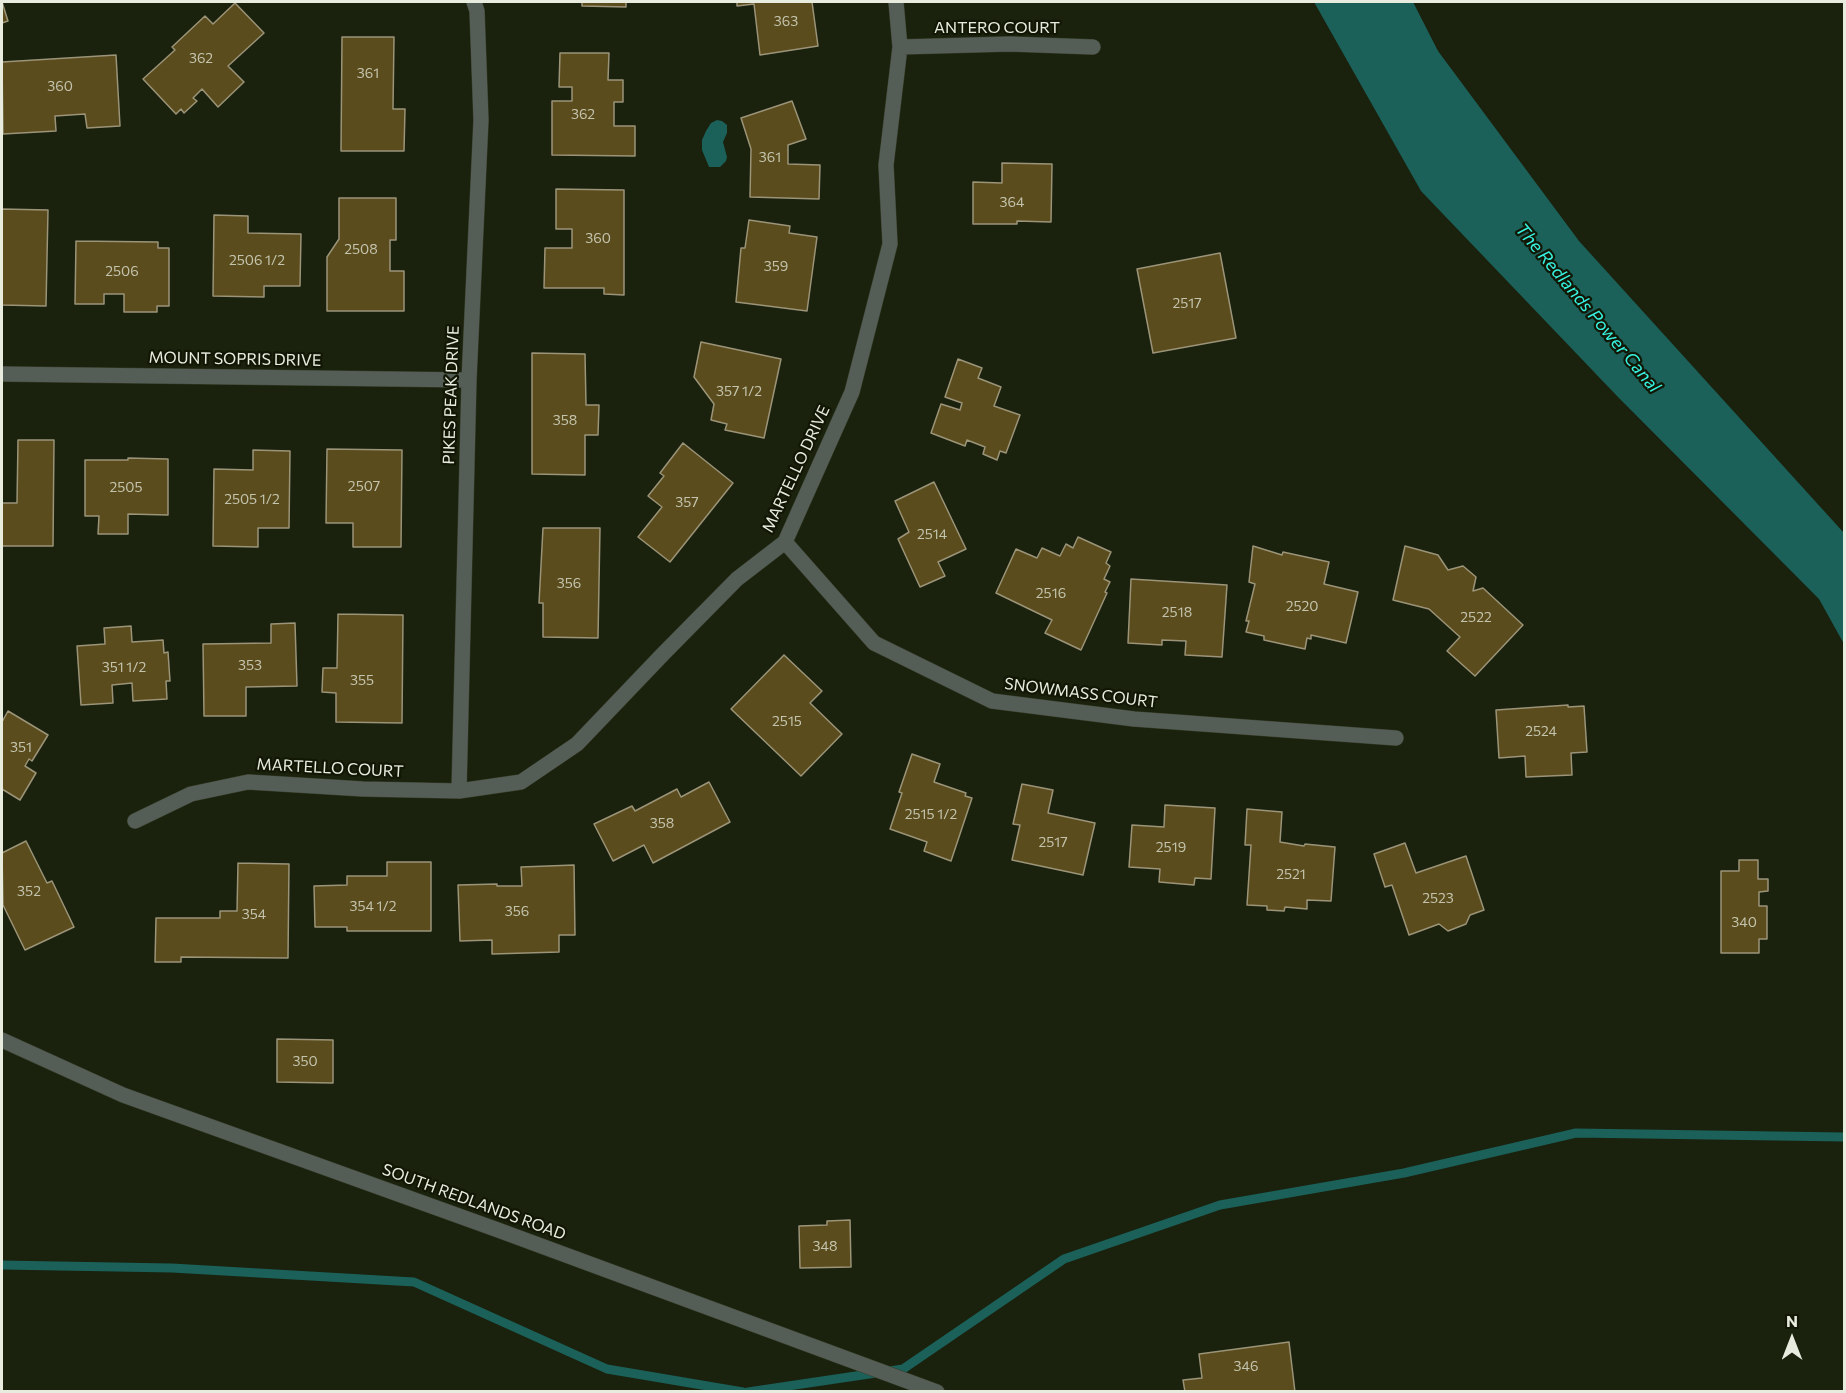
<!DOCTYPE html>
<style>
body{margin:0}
#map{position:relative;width:1846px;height:1393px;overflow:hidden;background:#1a210c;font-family:Commissioner,sans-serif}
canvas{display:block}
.frame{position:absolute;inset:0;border:3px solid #e7ecde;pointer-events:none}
.north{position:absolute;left:1762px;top:1309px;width:60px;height:60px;-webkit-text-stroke:4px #111704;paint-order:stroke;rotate:0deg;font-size:16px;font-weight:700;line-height:24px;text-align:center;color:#e7ecde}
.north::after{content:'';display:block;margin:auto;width:21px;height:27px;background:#e7ecde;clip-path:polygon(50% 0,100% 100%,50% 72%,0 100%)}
</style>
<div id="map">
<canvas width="1846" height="1393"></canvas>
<div class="frame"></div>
<div class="north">N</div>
</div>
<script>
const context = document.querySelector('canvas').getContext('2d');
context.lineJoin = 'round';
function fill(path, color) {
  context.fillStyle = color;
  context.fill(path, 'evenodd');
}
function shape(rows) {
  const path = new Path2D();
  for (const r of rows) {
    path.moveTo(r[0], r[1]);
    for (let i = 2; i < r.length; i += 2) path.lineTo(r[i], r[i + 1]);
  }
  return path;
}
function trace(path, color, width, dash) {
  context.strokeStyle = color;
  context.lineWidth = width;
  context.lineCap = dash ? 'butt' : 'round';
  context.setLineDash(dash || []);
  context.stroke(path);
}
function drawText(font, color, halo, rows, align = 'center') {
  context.font = font + ' Commissioner,sans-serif';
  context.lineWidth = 4.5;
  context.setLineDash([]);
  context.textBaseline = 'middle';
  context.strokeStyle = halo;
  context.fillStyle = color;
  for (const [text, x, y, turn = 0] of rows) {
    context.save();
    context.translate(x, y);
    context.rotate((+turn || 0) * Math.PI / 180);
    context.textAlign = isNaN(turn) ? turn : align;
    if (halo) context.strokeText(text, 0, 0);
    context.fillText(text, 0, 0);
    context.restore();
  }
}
fill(shape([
 [1314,2,1413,2,1438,51,1579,241,1844,533,1844,644,1819,599,1617,396,1421,191],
 [717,120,722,121,727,125,727,133,723,142,727,157,726,161,720,167,709,167,702,150,702,140,706,131,711,123]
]), '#1b6059');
trace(shape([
 [2,1265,172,1268,414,1282,607,1369,743,1392],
 [748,1392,903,1369,1064,1259,1220,1205,1404,1173,1576,1133,1844,1137]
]), '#1b6059', 9);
const building = shape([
 [2,2,8,21,2,23,2,2],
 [582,2,626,2,626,7,582,6,582,2],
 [737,2,812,2,818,46,760,55,754,4,737,6,737,2],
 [235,3,264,33,228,66,244,82,218,107,202,89,193,98,197,101,184,113,181,109,176,114,143,79,175,50,172,47,205,16,213,24,235,3],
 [342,37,394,37,393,109,405,109,404,151,341,151,342,37],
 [560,53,609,53,608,80,623,80,623,102,614,102,614,126,635,126,635,156,552,155,552,101,572,101,572,87,559,87,560,53],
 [116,55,120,126,87,128,85,114,55,116,56,131,3,134,2,62,116,55],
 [792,101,806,139,788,145,788,164,820,165,819,199,750,197,751,149,741,118,792,101],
 [1002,163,1052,164,1051,222,1017,221,1017,224,973,224,973,182,1002,183,1002,163],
 [556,189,624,190,624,295,604,294,604,288,544,288,545,248,572,248,572,229,556,229,556,189],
 [339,198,396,198,396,240,390,240,390,271,404,271,404,311,327,311,327,257,339,239,339,198],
 [2,209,48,210,46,306,2,305,2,209],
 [214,215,248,216,248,233,301,234,300,286,264,286,264,297,213,296,214,215],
 [749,220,790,226,789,233,817,237,807,311,736,302,741,248,745,248,749,220],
 [76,241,158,242,158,248,169,248,169,306,157,306,157,312,124,312,124,294,104,294,104,304,75,304,76,241],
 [1220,253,1236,338,1153,353,1137,269,1220,253],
 [701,342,781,359,764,438,725,430,727,424,711,420,714,404,694,377,701,342],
 [532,353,585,354,586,405,599,405,598,435,585,435,585,475,532,474,532,353],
 [958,359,982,368,978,378,1001,387,994,406,1020,415,1006,453,1000,451,997,460,983,454,985,447,967,440,965,446,931,433,941,404,960,410,962,403,945,397,958,359],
 [18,440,54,440,53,546,2,546,2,503,17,503,18,440],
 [683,443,733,483,670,562,638,537,662,507,648,496,664,476,660,473,683,443],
 [327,449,402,450,401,547,353,547,353,523,326,523,327,449],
 [253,450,290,451,289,528,258,528,258,547,213,546,214,469,253,470,253,450],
 [128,458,168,459,168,515,128,514,128,534,98,534,99,516,85,516,85,460,128,460,128,458],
 [934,482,966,549,938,562,945,576,920,587,898,539,909,532,895,501,934,482],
 [543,528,600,528,598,638,543,637,543,603,539,603,543,528],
 [1078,537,1111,552,1106,563,1110,566,1104,579,1110,582,1105,592,1107,593,1081,650,1045,633,1052,620,996,593,1016,549,1037,558,1042,548,1060,556,1066,544,1073,548,1078,537],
 [1253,546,1282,555,1283,552,1329,562,1324,584,1358,592,1346,643,1311,635,1311,639,1307,638,1305,649,1264,640,1264,636,1246,632,1249,621,1246,621,1255,584,1249,582,1253,546],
 [1405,546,1438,555,1448,570,1463,566,1476,577,1473,591,1483,588,1523,625,1475,676,1447,651,1460,637,1429,609,1393,600,1405,546],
 [1131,579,1227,585,1222,657,1185,655,1186,641,1162,640,1162,645,1128,643,1131,579],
 [338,614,403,615,402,723,336,722,336,693,322,692,323,668,337,668,338,614],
 [295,623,297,686,246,687,246,716,204,716,203,644,271,643,271,624,295,623],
 [131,626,132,642,163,640,164,653,168,652,170,681,166,681,167,699,133,701,132,683,112,685,113,703,81,705,77,646,105,644,104,628,131,626],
 [784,655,822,691,810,703,842,734,801,776,731,709,784,655],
 [1568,705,1568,707,1584,706,1587,752,1571,753,1572,775,1526,777,1525,756,1499,758,1496,710,1568,705],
 [8,711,48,735,32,761,29,759,25,766,36,773,20,800,2,789,2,722,8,711],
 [912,754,940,764,934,782,966,793,965,796,972,798,951,861,924,851,927,842,890,829,902,793,899,792,912,754],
 [709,782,730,822,653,863,644,845,613,861,594,824,632,806,635,811,677,789,681,797,709,782],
 [1022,784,1053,790,1048,813,1095,823,1083,875,1012,860,1020,825,1013,824,1022,784],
 [1165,805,1215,808,1211,879,1195,878,1194,885,1159,882,1160,869,1129,867,1132,825,1164,827,1165,805],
 [1247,809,1282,812,1280,842,1304,846,1305,844,1335,847,1331,901,1307,900,1307,909,1285,907,1284,911,1267,910,1267,906,1247,905,1251,845,1245,845,1247,809],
 [26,841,47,883,52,881,74,927,25,950,3,905,2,853,26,841],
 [1405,843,1416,873,1466,856,1484,910,1470,915,1466,924,1448,931,1439,924,1409,935,1392,885,1385,887,1374,854,1405,843],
 [1739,860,1758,860,1758,879,1768,879,1768,891,1759,892,1759,906,1767,906,1767,939,1759,939,1759,953,1721,953,1721,871,1739,871,1739,860],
 [387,862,431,862,431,931,347,931,347,927,315,927,314,886,347,885,347,876,387,876,387,862],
 [238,863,289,864,288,958,181,957,181,962,155,962,156,918,220,918,220,911,237,911,238,863],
 [574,865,575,935,559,935,559,952,492,954,492,940,460,941,458,885,497,884,497,886,522,886,521,867,574,865],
 [277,1039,333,1040,333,1083,277,1082,277,1039],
 [850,1220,851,1267,800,1268,799,1226,827,1225,827,1221,850,1220],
 [1289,1342,1295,1392,1185,1392,1183,1380,1202,1378,1199,1354,1289,1342]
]);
fill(building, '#5a4c1c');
trace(building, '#9b9479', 1.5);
const street = shape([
 [900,47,1010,44,1093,47],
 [2,374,469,380],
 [785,542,874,643,992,701,1134,719,1396,738],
 [459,791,469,380,481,120,477,11,474,2],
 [135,821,191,794,248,782,363,789,459,791,521,782,577,744,663,654,737,579,785,542,852,392,890,244,886,165,900,47,896,2],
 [2,1040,123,1095,498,1230,937,1392]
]);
trace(street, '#373d29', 16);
trace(street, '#545e57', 15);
drawText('14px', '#c4c4ae', null, [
 ["363",786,21],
 ["362",201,58],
 ["361",368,73],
 ["360",60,86],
 ["362",583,114],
 ["361",770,157],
 ["364",1012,202],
 ["360",598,238],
 ["2508",361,249],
 ["2506 1/2",257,260],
 ["359",776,266],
 ["2506",122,271],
 ["2517",1187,303],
 ["357 1/2",739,391],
 ["358",565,420],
 ["2507",364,486],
 ["2505",126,487],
 ["2505 1/2",252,499],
 ["357",687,502],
 ["2514",932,534],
 ["356",569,583],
 ["2516",1051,593],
 ["2520",1302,606],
 ["2518",1177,612],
 ["2522",1476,617],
 ["353",250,665],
 ["351 1/2",124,667],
 ["355",362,680],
 ["2515",787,721],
 ["2524",1541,731],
 ["351",21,747],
 ["2515 1/2",931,814],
 ["358",662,823],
 ["2517",1053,842],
 ["2519",1171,847],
 ["2521",1291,874],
 ["352",29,891],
 ["2523",1438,898],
 ["354 1/2",373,906],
 ["356",517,911],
 ["354",254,914],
 ["340",1744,922],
 ["350",305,1061],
 ["348",825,1246],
 ["346",1246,1366]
]);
drawText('16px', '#e7ecde', '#111704', [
 ["ANTERO COURT",997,28],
 ["MOUNT SOPRIS DRIVE",235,359,1],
 ["PIKES PEAK DRIVE",451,395,-88],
 ["MARTELLO DRIVE",796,469,-65],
 ["SNOWMASS COURT",1081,693,7],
 ["MARTELLO COURT",330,768,3],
 ["SOUTH REDLANDS ROAD",474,1202,20]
]);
drawText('italic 18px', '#37f2e0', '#111704', [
 ["The Redlands Power Canal",1588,308,50]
]);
</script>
